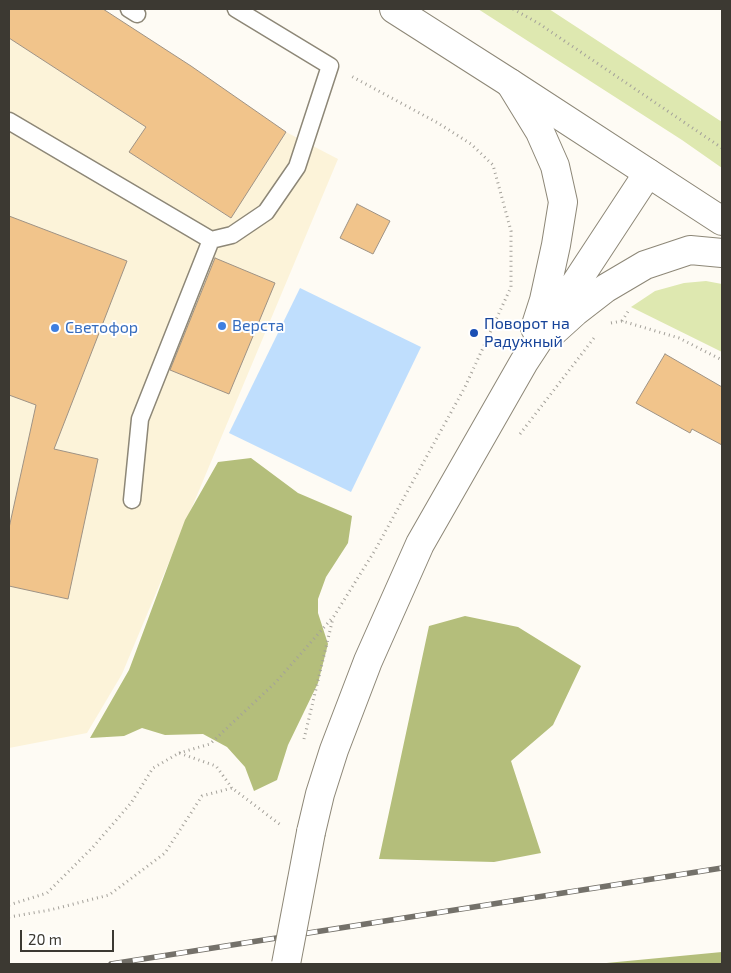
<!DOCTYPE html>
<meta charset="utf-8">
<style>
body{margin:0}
#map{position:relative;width:731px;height:973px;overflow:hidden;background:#fefbf4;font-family:"Exo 2",sans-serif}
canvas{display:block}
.frame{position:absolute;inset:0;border:10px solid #3c3932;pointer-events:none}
.scale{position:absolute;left:20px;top:930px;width:94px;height:22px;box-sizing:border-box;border:2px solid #3c3932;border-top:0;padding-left:6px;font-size:15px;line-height:18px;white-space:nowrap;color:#3c3932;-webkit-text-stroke:4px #fff;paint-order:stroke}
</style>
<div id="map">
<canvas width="731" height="973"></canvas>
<div class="frame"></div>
<div class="scale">20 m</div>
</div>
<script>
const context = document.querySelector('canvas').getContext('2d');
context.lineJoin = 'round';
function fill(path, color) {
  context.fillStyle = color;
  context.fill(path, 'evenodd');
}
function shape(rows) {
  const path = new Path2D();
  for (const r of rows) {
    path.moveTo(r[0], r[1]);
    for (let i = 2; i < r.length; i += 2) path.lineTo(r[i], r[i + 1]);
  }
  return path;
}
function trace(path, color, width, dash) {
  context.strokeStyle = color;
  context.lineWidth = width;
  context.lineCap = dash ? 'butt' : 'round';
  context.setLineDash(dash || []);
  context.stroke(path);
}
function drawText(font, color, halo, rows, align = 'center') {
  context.font = font + ' "Exo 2",sans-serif';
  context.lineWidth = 4;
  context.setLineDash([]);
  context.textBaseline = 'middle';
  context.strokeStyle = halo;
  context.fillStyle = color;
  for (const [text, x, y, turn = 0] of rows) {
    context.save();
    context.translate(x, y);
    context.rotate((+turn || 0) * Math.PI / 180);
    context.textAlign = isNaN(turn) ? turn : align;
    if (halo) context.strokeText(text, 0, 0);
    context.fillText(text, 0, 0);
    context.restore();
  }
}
fill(shape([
 [9,38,146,127,130,152,230,218,286,132,338,159,122,674,87,733,9,748]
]), '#fcf3d9');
fill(shape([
 [478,9,549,9,722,122,722,168,682,140],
 [706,281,722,284,722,352,631,307,655,291,684,283]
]), '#dee8b0');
fill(shape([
 [251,458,298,493,352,516,348,543,326,577,318,599,318,613,328,644,318,683,288,745,277,780,254,791,245,767,227,747,203,734,165,735,142,728,124,736,90,738,129,670,185,520,218,462],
 [465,616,518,627,581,666,553,725,511,761,541,853,494,862,379,859,429,626],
 [722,952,722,964,596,964]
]), '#b4be7b');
fill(shape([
 [300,288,421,347,351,492,229,433]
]), '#bfdefd');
const building = shape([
 [9,9,103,9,191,66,286,132,231,218,129,152,146,127,9,38,9,9],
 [357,204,390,221,373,254,340,238,357,204],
 [9,216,127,261,54,449,98,459,68,599,9,586,9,528,36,405,9,395,9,216],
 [215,258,275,283,229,394,170,370,215,258],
 [665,354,722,387,722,445,692,429,690,433,636,403,665,354]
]);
fill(building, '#f1c48b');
trace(building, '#9f9385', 1);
const service = shape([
 [129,9,137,14],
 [9,121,211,240],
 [132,500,140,419,211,240,232,235,266,212,297,167,330,66,236,9]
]);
const secondary = shape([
 [510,83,540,132,555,166,563,202,556,245,544,300,535,328],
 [554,331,575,312,606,288,645,265,690,250,722,253],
 [311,832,320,794,334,750,368,661,420,544,524,362,648,173]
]);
const primary = shape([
 [394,9,510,83,722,221]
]);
trace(service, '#8d8777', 19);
trace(secondary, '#8d8777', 30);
trace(primary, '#8d8777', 30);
trace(shape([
 [513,9,538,23,722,148],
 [622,321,629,310],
 [611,323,622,321,679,338,722,360],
 [520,434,594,338],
 [304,739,333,618],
 [179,753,210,744,276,682,334,616,374,552,465,387,511,287,511,231,493,165,471,144,438,123,351,76],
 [9,905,47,893,93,847,131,803,153,768,179,753,216,766,232,788],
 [9,917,50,910,109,895,165,853,202,796,232,788,282,826]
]), '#a4a19a', 3, [1, 4]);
trace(service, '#fff', 16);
trace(secondary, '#fff', 28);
trace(primary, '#fff', 28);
const rail = shape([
 [111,964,722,868]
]);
trace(rail, '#74716a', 5.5);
trace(rail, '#fff', 4, [11]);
const secondaryBridge = shape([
 [286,964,311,832]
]);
trace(secondaryBridge, '#8d8777', 30, []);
trace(secondaryBridge, '#fff', 28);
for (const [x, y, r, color] of [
 [222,326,5,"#3f7fe0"],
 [55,328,5,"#3f7fe0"],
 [474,333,5,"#1a4fb4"]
]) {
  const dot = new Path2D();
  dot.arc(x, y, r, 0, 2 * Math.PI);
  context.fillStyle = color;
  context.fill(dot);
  trace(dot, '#fff', 2);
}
drawText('16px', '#164399', '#fff', [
 ["Поворот на",484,324],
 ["Радужный",484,342]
], 'left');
drawText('16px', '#366cbe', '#fff', [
 ["Верста",232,326],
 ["Светофор",65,328]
], 'left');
</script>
